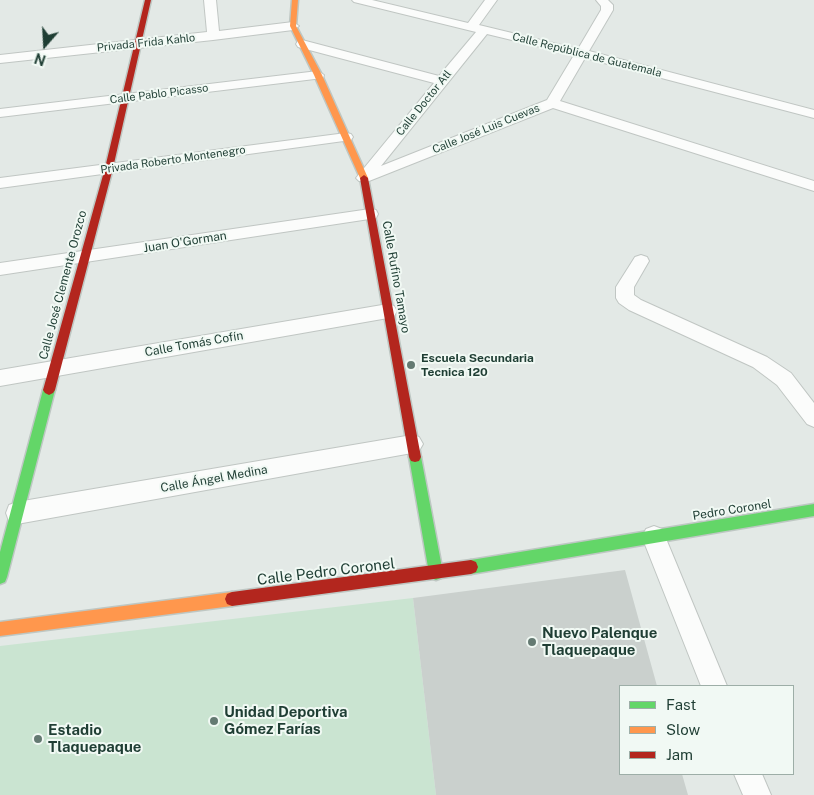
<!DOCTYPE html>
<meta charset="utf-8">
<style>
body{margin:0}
#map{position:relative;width:814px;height:795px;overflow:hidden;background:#e3e9e6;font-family:"Public Sans",sans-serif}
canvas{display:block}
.legend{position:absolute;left:619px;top:685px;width:175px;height:90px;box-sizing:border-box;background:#f1f9f4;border:1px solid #9daea7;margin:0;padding:6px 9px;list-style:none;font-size:15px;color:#1f3e34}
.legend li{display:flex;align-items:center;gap:10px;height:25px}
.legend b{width:25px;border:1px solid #9daea7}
.north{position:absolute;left:20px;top:20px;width:50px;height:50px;-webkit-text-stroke:4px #f1f9f4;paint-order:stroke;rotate:199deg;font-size:14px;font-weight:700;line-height:20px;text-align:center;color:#1f3e34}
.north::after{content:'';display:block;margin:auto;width:18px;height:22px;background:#1f3e34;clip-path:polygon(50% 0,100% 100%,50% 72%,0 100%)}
</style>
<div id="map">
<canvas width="814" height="795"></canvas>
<ul class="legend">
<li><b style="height:6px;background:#63d668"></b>Fast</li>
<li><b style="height:6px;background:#ff974d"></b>Slow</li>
<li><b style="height:6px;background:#b3261e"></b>Jam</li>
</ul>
<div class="north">N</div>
</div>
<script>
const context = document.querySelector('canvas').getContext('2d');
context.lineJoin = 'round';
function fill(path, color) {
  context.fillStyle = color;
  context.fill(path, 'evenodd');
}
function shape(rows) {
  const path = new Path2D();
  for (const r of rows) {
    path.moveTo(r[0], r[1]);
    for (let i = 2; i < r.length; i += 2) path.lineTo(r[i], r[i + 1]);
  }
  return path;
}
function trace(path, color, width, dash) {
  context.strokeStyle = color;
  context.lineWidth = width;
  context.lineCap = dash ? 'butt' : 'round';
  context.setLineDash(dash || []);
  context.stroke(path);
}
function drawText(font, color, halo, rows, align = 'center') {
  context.font = font + ' "Public Sans",sans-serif';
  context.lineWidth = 4;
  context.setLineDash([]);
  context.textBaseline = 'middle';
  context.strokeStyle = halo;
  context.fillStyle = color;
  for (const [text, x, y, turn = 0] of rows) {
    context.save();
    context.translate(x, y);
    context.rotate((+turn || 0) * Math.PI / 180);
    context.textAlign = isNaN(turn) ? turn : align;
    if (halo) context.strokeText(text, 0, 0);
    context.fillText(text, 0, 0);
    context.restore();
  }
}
fill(shape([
 [413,598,436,795,0,795,0,646]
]), '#cae4d1');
fill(shape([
 [625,570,657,686,620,686,620,774,682,774,688,795,436,795,413,598]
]), '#cad0cd');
const street = shape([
 [204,0,216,0,219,31,293,22,299,26,293,30,213,40,0,63,0,55,207,32,204,0],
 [352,0,372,0,468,23,485,0,497,0,479,25,578,49,601,10,601,6,596,0,608,0,613,5,613,10,589,51,814,110,814,118,585,58,560,101,814,181,814,191,553,108,369,181,359,181,356,178,360,173,434,83,298,47,296,44,298,41,302,40,439,76,476,32,354,2,352,0],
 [487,34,574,55,547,100,381,166,487,34],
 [318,71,324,75,323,78,0,117,0,109,318,71],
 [346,133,351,134,353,137,351,140,0,188,0,178,346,133],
 [370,209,376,210,378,214,376,218,0,275,0,263,370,209],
 [641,255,647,257,649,261,634,287,634,295,641,300,767,357,791,373,814,403,814,427,807,424,777,385,753,367,629,310,619,303,616,298,616,287,635,257,641,255],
 [388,304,394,306,397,311,394,316,388,318,0,386,0,370,388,304],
 [412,435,419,437,423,444,419,451,412,453,17,524,9,521,6,513,9,505,17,502,412,435],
 [654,526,662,529,727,686,701,686,642,537,646,529,654,526],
 [734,774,762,774,771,795,743,795,734,774]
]);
const fast = shape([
 [49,385,53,387,55,390,7,577,5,582,0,584,0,552,43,390,45,387,49,385],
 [415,452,419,453,421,457,443,573,441,578,436,580,431,578,429,573,409,457,411,453,415,452],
 [814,504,814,516,471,574,466,572,464,567,466,562,471,560,814,504]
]);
const slow = shape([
 [292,0,298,0,296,26,322,75,368,178,367,180,364,181,360,178,314,75,290,26,292,0],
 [232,592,237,594,239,599,237,604,232,606,0,636,0,622,232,592]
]);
const jam = shape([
 [145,0,151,0,113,168,55,390,53,393,49,395,45,393,43,390,105,168,145,0],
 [364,175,368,178,421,457,419,461,415,462,411,461,409,457,360,178,364,175],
 [471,560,476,562,478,567,476,572,471,574,232,606,227,604,225,599,227,594,232,592,471,560]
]);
trace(street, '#c0c6c3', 2);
trace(fast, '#bec7c3', 3);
trace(slow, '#bec7c3', 3);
trace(jam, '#bec7c3', 3);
fill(street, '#fbfcfb');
fill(fast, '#63d668');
fill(slow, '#ff974d');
fill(jam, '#b3261e');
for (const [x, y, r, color] of [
 [411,365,5,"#647a72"],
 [532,642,5,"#647a72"],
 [214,721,5,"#647a72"],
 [38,739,5,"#647a72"]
]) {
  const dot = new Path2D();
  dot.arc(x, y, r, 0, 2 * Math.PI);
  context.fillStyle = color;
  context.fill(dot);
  trace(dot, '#f1f9f4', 2);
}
drawText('11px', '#1f3e34', '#f1f9f4', [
 ["Privada Frida Kahlo",146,43,-6],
 ["Calle República de Guatemala",587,55,14],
 ["Calle Pablo Picasso",159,94,-7],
 ["Calle Doctor Atl",424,103,-51],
 ["Calle José Luis Cuevas",486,129,-22],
 ["Privada Roberto Montenegro",173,160,-8]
]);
drawText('12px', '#1f3e34', '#f1f9f4', [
 ["Juan O'Gorman",185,242,-9],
 ["Calle Rufino Tamayo",396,277,80],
 ["Calle José Clemente Orozco",63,285,-75],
 ["Calle Tomás Cofín",194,344,-10],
 ["Calle Ángel Medina",214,479,-10],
 ["Pedro Coronel",732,510,-9]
]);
drawText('bold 12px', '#1f3e34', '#f1f9f4', [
 ["Escuela Secundaria",421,358],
 ["Tecnica 120",421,372]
], 'left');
drawText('15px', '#1f3e34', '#f1f9f4', [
 ["Calle Pedro Coronel",326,572,-7]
]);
drawText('bold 15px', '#1f3e34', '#f1f9f4', [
 ["Nuevo Palenque",542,633],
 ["Tlaquepaque",542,650],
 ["Unidad Deportiva",224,712],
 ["Gómez Farías",224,729],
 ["Estadio",48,730],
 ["Tlaquepaque",48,747]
], 'left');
</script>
